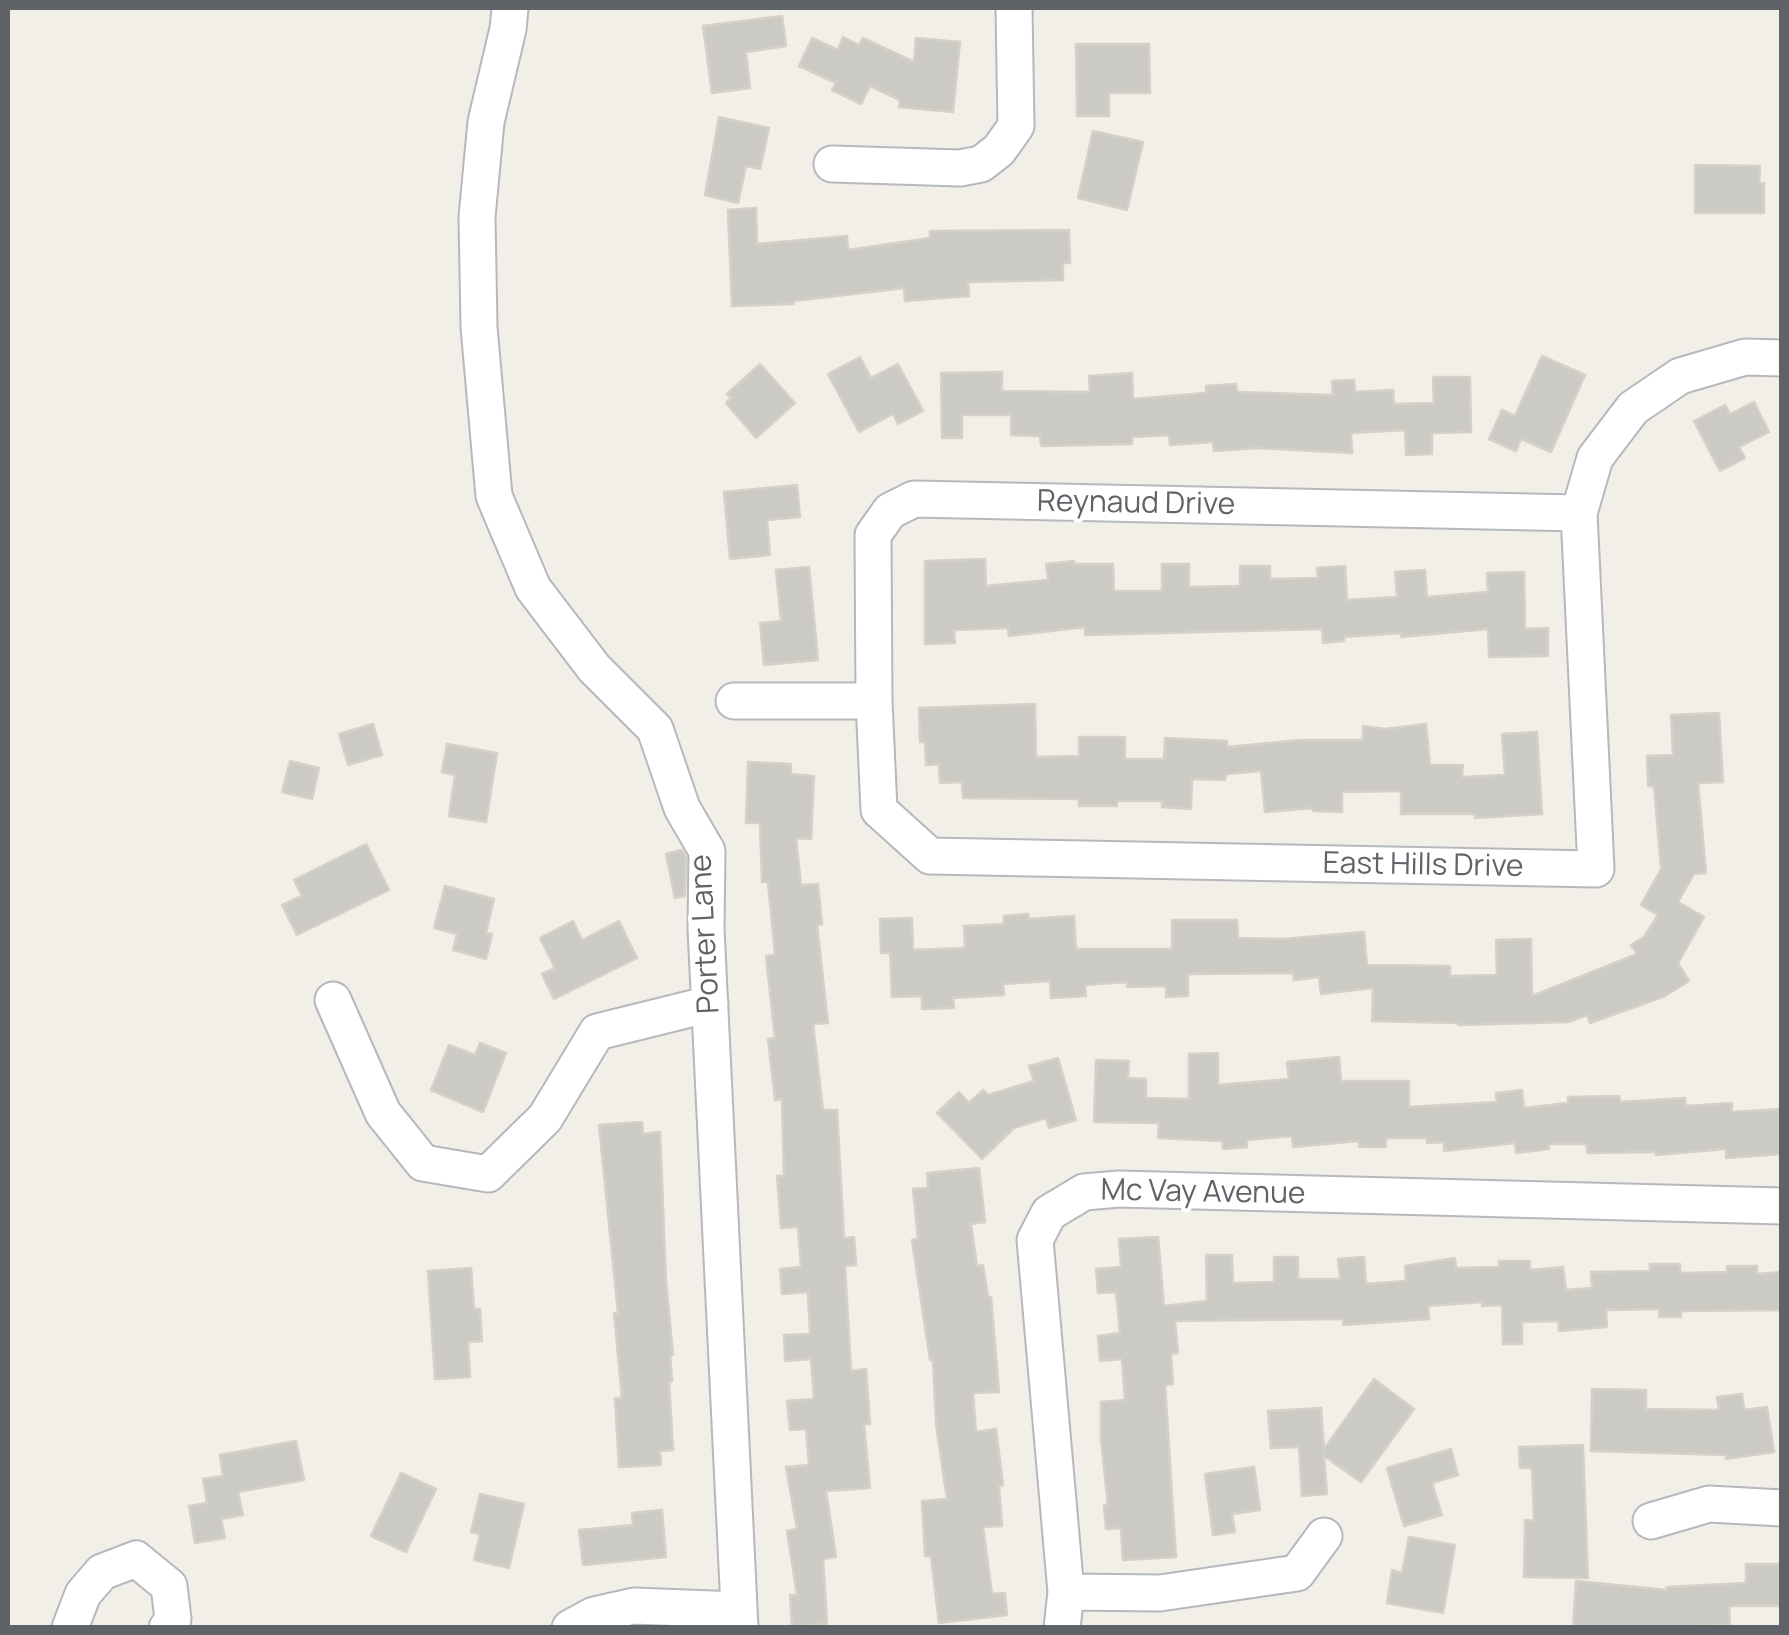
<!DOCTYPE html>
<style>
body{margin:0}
#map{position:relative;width:1789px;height:1635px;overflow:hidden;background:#f1efe8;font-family:Manrope,sans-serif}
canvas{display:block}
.frame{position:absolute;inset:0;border:10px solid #5f6368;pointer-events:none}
</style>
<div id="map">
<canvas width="1789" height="1635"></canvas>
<div class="frame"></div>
</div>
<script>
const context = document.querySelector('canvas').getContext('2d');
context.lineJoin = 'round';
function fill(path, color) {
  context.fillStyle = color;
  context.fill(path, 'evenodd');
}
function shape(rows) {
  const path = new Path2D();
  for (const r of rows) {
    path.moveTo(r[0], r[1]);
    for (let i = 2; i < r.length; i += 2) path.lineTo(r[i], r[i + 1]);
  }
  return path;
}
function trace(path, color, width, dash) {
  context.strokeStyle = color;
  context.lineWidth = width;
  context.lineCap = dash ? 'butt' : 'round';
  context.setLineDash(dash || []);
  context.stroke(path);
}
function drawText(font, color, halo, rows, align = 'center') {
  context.font = font + ' Manrope,sans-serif';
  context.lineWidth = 8;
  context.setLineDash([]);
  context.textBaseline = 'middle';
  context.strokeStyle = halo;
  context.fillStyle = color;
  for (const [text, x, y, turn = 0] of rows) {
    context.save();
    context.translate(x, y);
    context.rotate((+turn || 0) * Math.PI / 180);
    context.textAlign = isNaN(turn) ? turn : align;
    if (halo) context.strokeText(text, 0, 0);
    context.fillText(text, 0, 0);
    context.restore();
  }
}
const building = shape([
 [782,16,786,46,746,52,750,88,712,93,703,26,782,16],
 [843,37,859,45,863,38,914,62,916,38,960,42,953,112,899,107,900,100,870,86,861,104,832,90,836,83,799,66,812,38,838,50,843,37],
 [1076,44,1149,44,1150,93,1109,93,1109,116,1077,116,1076,44],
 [719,117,769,128,760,169,746,166,738,203,705,195,719,117],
 [1093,131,1143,142,1127,210,1078,198,1093,131],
 [1695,165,1760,166,1759,184,1764,183,1764,213,1695,213,1695,165],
 [756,208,757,244,847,236,848,250,930,238,930,231,1069,230,1070,263,1063,263,1063,280,968,282,969,296,905,301,904,288,794,301,794,304,732,306,728,210,756,208],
 [1542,356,1585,375,1551,452,1521,439,1516,451,1489,439,1502,410,1515,416,1542,356],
 [860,357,871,378,898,364,923,411,898,424,893,414,859,432,828,374,860,357],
 [760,364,795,403,756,438,726,403,731,398,727,394,760,364],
 [1002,372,1002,391,1090,392,1089,376,1132,373,1133,399,1206,393,1206,386,1236,384,1237,392,1333,395,1332,381,1354,380,1355,392,1393,390,1394,404,1434,403,1433,377,1470,377,1471,432,1432,433,1432,454,1406,455,1405,430,1351,433,1352,453,1258,448,1214,451,1213,442,1170,445,1169,435,1132,437,1132,444,1041,446,1040,436,1011,435,1011,415,962,415,962,438,942,438,941,373,1002,372],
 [1754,402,1769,432,1739,447,1745,458,1720,471,1694,421,1725,405,1730,414,1754,402],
 [797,485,800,517,767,520,770,555,730,559,724,492,797,485],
 [985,559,986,586,1048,580,1046,564,1074,561,1074,564,1113,564,1114,591,1162,591,1162,564,1189,564,1189,587,1240,586,1240,566,1270,566,1270,579,1318,578,1317,568,1345,566,1347,600,1397,597,1395,572,1425,570,1427,597,1488,592,1487,573,1524,572,1525,629,1548,628,1548,656,1489,657,1488,629,1401,637,1401,633,1344,637,1344,641,1323,643,1322,629,1085,635,1085,627,1009,636,1008,628,954,630,955,643,925,644,925,561,985,559],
 [809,567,818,660,764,665,760,623,781,621,776,570,809,567],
 [1035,704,1036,757,1079,756,1079,737,1125,737,1125,759,1164,759,1165,738,1227,741,1227,747,1301,740,1363,740,1363,726,1385,729,1426,724,1430,765,1463,765,1462,777,1505,775,1502,734,1537,732,1542,814,1475,818,1475,814,1401,814,1401,791,1342,792,1342,812,1313,811,1313,808,1265,812,1261,771,1226,774,1225,780,1192,779,1191,809,1162,807,1162,801,1117,801,1117,806,1079,806,1079,799,963,798,962,782,940,783,939,764,926,765,925,742,920,742,919,708,1035,704],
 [1719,713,1723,782,1698,783,1706,873,1694,874,1678,902,1704,917,1678,963,1689,981,1663,997,1590,1023,1587,1015,1568,1022,1458,1025,1458,1023,1372,1021,1373,988,1321,994,1319,977,1294,980,1293,973,1188,974,1188,996,1166,997,1166,986,1127,987,1127,982,1085,985,1086,996,1051,998,1050,981,1003,984,1004,995,953,998,954,1008,922,1009,922,996,892,997,890,953,881,953,880,919,912,918,913,950,965,948,964,926,1004,924,1004,916,1028,914,1029,919,1074,916,1076,949,1172,949,1172,920,1237,920,1238,938,1284,939,1364,932,1367,965,1450,966,1450,976,1497,975,1496,940,1531,939,1532,996,1637,954,1631,945,1644,937,1658,915,1641,905,1661,869,1654,786,1648,786,1647,756,1673,755,1671,715,1719,713],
 [373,724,382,755,348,765,339,734,373,724],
 [447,744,497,753,486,822,449,816,455,775,442,772,447,744],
 [290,761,319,768,312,799,282,792,290,761],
 [748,762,791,764,791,774,814,776,811,839,796,838,801,885,818,884,822,924,817,925,828,1023,813,1024,823,1110,837,1110,844,1238,854,1237,856,1265,845,1266,851,1371,866,1369,870,1424,864,1424,870,1488,826,1491,836,1557,823,1559,827,1624,792,1626,790,1595,797,1595,787,1531,797,1529,786,1467,809,1465,806,1429,790,1430,787,1401,814,1399,811,1359,785,1361,784,1335,810,1334,808,1292,782,1294,780,1269,801,1267,798,1227,781,1228,777,1176,784,1176,782,1099,775,1100,768,1039,775,1038,766,956,775,955,768,882,762,882,760,823,746,823,748,762],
 [366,844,389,890,297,935,282,905,302,896,294,880,366,844],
 [682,850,686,857,685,896,675,898,666,854,682,850],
 [445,886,494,899,486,933,492,934,486,959,453,950,457,934,434,928,445,886],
 [573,921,582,940,619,921,637,958,554,999,542,974,555,968,540,938,573,921],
 [480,1043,506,1053,483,1112,431,1090,449,1045,475,1055,480,1043],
 [1218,1053,1218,1085,1289,1079,1287,1062,1339,1057,1341,1081,1409,1081,1409,1107,1497,1102,1496,1093,1522,1090,1524,1108,1568,1103,1568,1097,1619,1096,1620,1102,1685,1098,1686,1106,1732,1103,1732,1112,1782,1109,1782,1154,1726,1158,1726,1149,1656,1155,1656,1152,1587,1153,1587,1144,1549,1144,1549,1149,1516,1153,1515,1143,1444,1151,1444,1142,1427,1143,1427,1138,1386,1138,1386,1147,1359,1147,1359,1141,1293,1147,1292,1136,1247,1140,1247,1147,1223,1149,1222,1141,1158,1138,1159,1123,1094,1122,1096,1060,1129,1061,1128,1078,1146,1079,1146,1098,1189,1099,1189,1054,1218,1053],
 [1058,1058,1076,1120,1049,1128,1046,1118,1014,1128,982,1159,937,1113,959,1092,969,1103,983,1090,988,1095,1034,1081,1029,1066,1058,1058],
 [642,1122,643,1134,660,1132,666,1281,673,1355,670,1356,672,1381,669,1382,673,1450,660,1451,661,1465,619,1467,615,1398,622,1398,614,1313,618,1313,599,1125,642,1122],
 [979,1168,985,1222,971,1224,977,1266,983,1265,988,1297,991,1297,999,1392,973,1393,976,1432,996,1429,1003,1485,999,1486,1002,1526,983,1527,992,1594,1005,1593,1007,1615,939,1623,931,1556,925,1556,922,1501,947,1499,936,1424,933,1360,930,1360,912,1240,918,1239,913,1189,928,1188,927,1173,979,1168],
 [1158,1237,1164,1306,1207,1301,1206,1255,1232,1255,1233,1283,1274,1282,1274,1257,1298,1257,1298,1279,1340,1279,1338,1259,1364,1257,1366,1284,1406,1281,1405,1266,1455,1258,1456,1268,1499,1267,1499,1261,1530,1261,1530,1270,1563,1267,1566,1290,1592,1288,1591,1272,1650,1271,1650,1264,1680,1264,1680,1273,1727,1272,1727,1266,1757,1266,1757,1274,1782,1272,1782,1310,1681,1311,1681,1317,1659,1317,1659,1309,1606,1310,1607,1327,1559,1331,1558,1321,1522,1322,1522,1344,1503,1344,1502,1305,1482,1306,1482,1302,1428,1306,1429,1319,1343,1325,1343,1319,1175,1321,1178,1353,1171,1354,1173,1384,1165,1385,1176,1557,1123,1560,1121,1528,1106,1529,1104,1505,1108,1505,1101,1439,1101,1402,1125,1400,1122,1359,1100,1361,1098,1336,1120,1333,1116,1292,1098,1293,1096,1269,1121,1267,1119,1239,1158,1237],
 [471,1268,474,1309,480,1309,482,1341,468,1342,470,1377,435,1379,428,1271,471,1268],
 [1374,1379,1414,1409,1361,1482,1324,1456,1327,1494,1302,1496,1299,1447,1271,1448,1268,1411,1321,1408,1324,1449,1374,1379],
 [1592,1389,1646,1390,1646,1409,1719,1410,1717,1397,1742,1394,1744,1410,1767,1407,1774,1452,1726,1459,1726,1455,1591,1451,1592,1389],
 [296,1441,304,1480,238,1492,243,1515,221,1519,225,1538,195,1543,189,1506,207,1503,203,1479,223,1476,220,1455,296,1441],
 [1583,1445,1588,1578,1524,1577,1525,1520,1534,1521,1532,1468,1520,1468,1519,1447,1583,1445],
 [1451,1449,1458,1475,1432,1483,1442,1515,1404,1526,1387,1468,1451,1449],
 [1254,1467,1260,1510,1232,1514,1235,1532,1213,1535,1205,1474,1254,1467],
 [401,1473,436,1489,406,1552,371,1536,401,1473],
 [480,1494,524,1504,509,1568,474,1560,480,1534,471,1532,480,1494],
 [662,1510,666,1557,583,1565,579,1530,633,1525,632,1513,662,1510],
 [1409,1537,1455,1545,1443,1613,1387,1603,1392,1570,1402,1573,1409,1537],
 [1746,1564,1782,1564,1782,1606,1729,1606,1730,1625,1573,1628,1576,1581,1667,1590,1667,1587,1746,1583,1746,1564]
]);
fill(building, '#cccac5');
trace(building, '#d6d1c6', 2.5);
const minor = shape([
 [510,8,508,29,486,122,477,217,479,327,494,496,533,588,594,668,655,729,682,808,707,851,706,929,740,1628],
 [832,164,960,168,981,164,999,150,1016,126,1014,8],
 [1579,513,914,499,890,511,873,535,874,701,879,810,930,856,1596,869,1579,513,1595,458,1633,408,1680,376,1745,357,1782,358],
 [734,701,874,701],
 [333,1000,383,1113,423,1163,488,1174,545,1118,597,1032,710,1004],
 [1651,1521,1709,1504,1782,1508],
 [1066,1592,1160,1593,1297,1573,1324,1536],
 [70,1628,83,1594,102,1572,136,1559,169,1586,173,1619,167,1628],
 [570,1628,594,1615,634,1606,738,1610],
 [1062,1628,1066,1592,1035,1240,1049,1213,1084,1192,1119,1189,1782,1206]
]);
trace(minor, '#b5b8bc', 39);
trace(minor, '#fff', 35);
drawText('30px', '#5f6368', '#fff', [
 ["Reynaud Drive",1136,504,1],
 ["East Hills Drive",1423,866,1],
 ["Porter Lane",706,934,-93],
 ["Mc Vay Avenue",1203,1193,1]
]);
</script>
